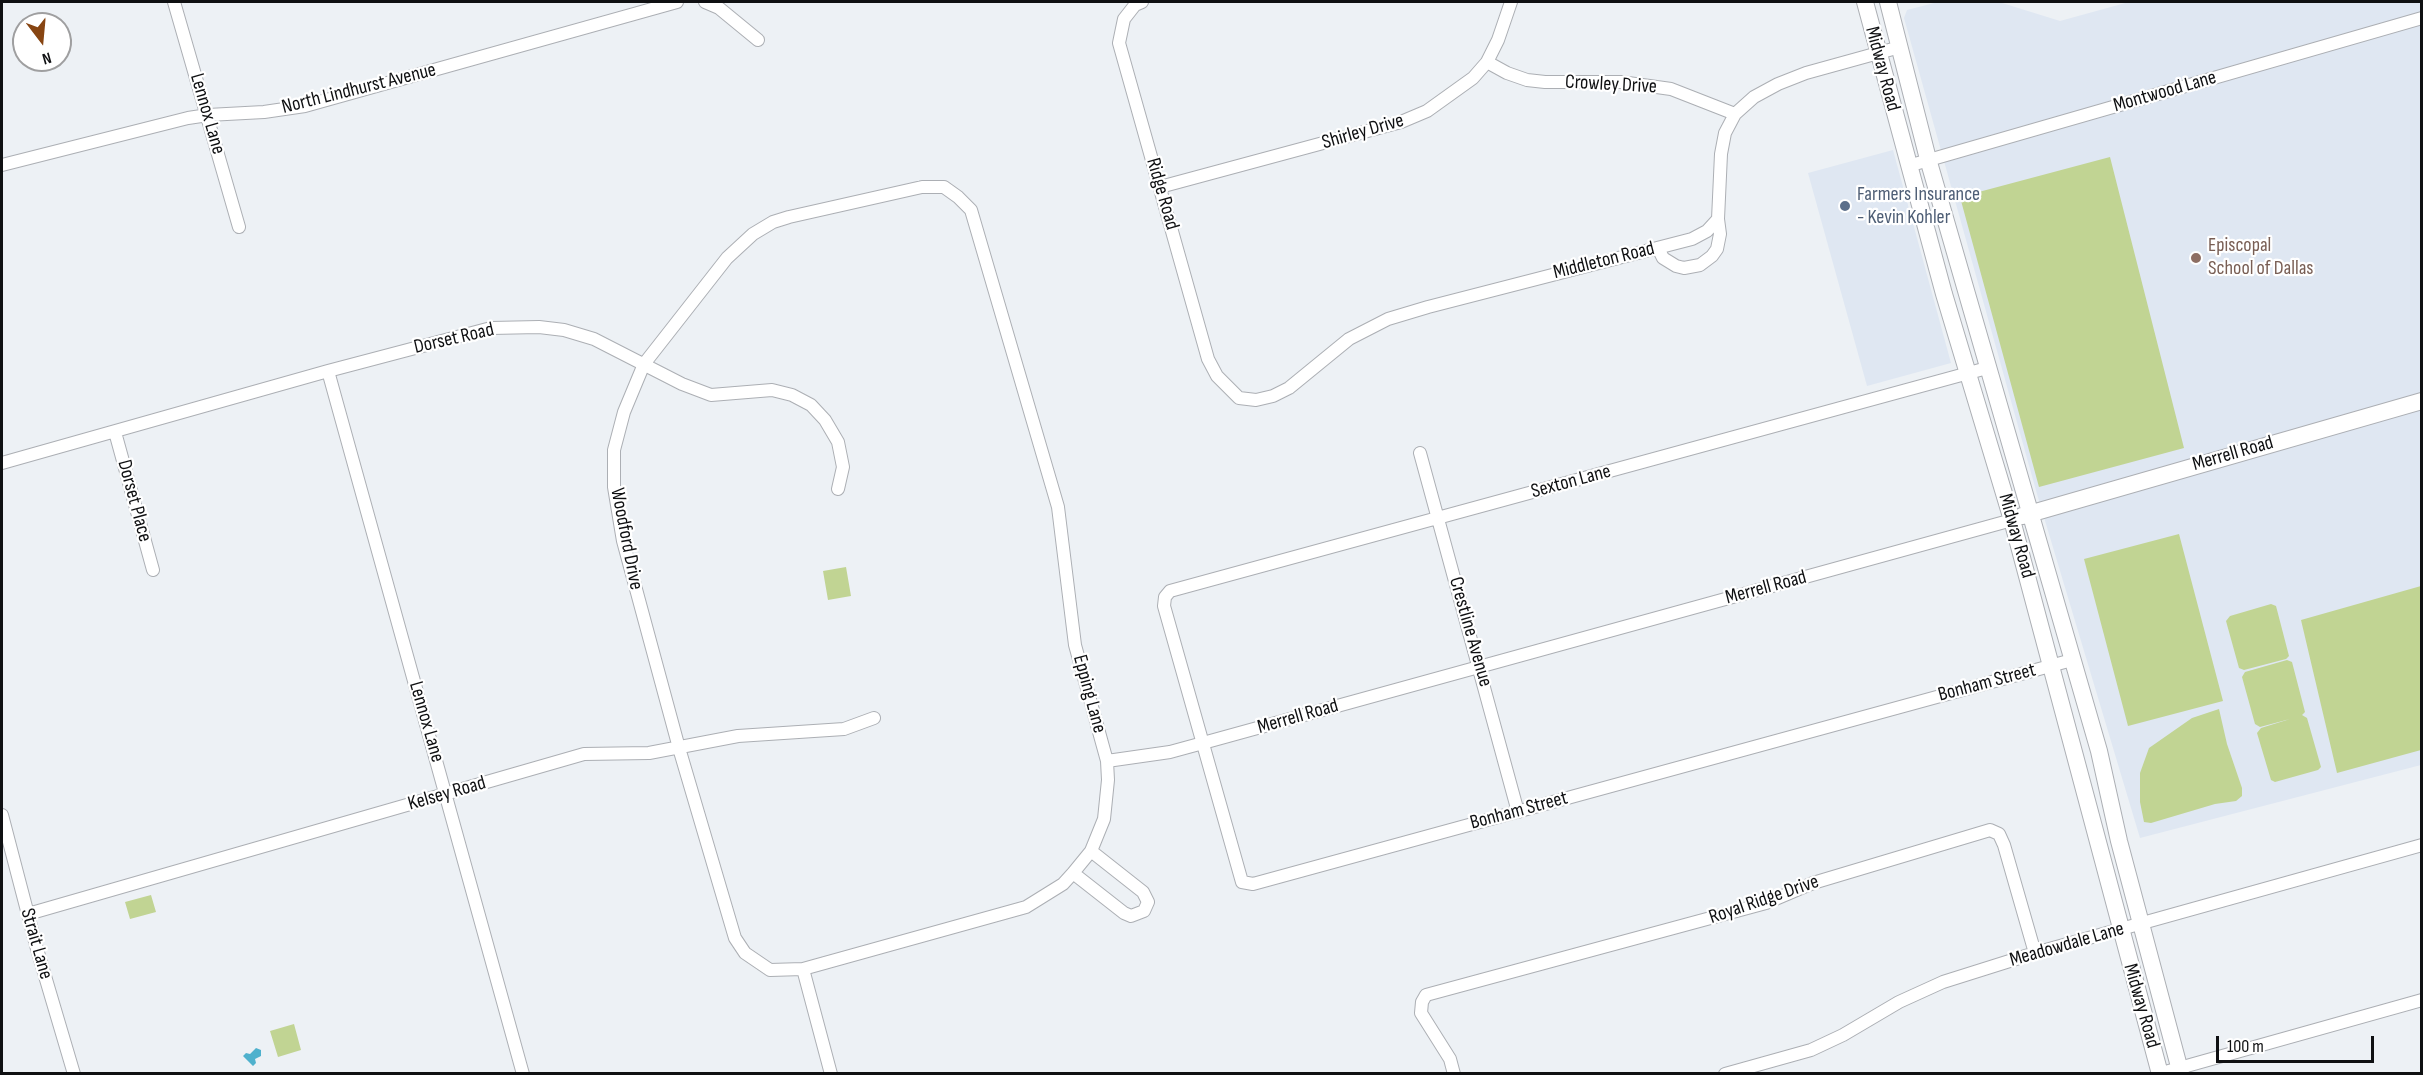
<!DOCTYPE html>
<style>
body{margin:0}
#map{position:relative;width:2423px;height:1075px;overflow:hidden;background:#edf1f5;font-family:"Sofia Sans Condensed",sans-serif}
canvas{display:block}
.frame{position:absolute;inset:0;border:3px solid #0f1012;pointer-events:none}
.north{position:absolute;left:12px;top:12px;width:60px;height:60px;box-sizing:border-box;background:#fff;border:2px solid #9f9fa0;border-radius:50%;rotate:164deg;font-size:16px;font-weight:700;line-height:24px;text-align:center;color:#0f1012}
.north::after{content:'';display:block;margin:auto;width:21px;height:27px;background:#874512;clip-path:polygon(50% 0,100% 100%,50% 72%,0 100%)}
.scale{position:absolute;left:2216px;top:1036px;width:158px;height:27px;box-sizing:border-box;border:3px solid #0f1012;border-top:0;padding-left:8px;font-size:18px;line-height:21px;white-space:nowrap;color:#0f1012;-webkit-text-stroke:4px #fff;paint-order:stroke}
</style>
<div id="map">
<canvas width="2423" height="1075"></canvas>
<div class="frame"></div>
<div class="north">N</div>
<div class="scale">100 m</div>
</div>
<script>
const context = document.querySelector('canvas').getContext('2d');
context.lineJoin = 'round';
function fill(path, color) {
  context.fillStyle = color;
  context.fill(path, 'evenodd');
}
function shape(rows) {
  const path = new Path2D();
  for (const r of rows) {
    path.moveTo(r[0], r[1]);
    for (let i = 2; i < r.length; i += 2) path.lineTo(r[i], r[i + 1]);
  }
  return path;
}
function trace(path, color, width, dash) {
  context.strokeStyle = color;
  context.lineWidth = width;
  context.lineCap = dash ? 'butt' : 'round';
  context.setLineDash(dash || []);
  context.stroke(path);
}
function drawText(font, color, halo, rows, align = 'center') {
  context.font = font + ' "Sofia Sans Condensed",sans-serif';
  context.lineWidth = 4.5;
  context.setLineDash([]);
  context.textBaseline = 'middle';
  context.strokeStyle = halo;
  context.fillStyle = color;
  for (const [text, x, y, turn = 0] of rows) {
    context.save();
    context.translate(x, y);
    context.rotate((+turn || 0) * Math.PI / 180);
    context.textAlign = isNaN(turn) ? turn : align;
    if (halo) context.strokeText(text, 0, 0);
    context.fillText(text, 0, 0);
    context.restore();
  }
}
fill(shape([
 [1938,2,1999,2,2060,21,2129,2,2421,2,2421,765,2140,838,2037,494,1904,18,1907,10],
 [1893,150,1951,363,1867,386,1808,173]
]), '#dfe7f2');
fill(shape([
 [2110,157,2184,448,2039,487,1960,197],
 [2179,534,2223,701,2128,726,2084,559],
 [846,567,851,596,828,600,823,571],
 [2421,586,2421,750,2337,773,2301,620],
 [2271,604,2276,606,2289,656,2286,659,2244,670,2239,668,2226,621,2230,616],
 [2287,660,2292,662,2305,712,2302,715,2307,718,2321,767,2318,770,2275,782,2271,780,2257,733,2261,728,2290,719,2260,727,2255,724,2242,677,2245,672],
 [2219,709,2227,744,2242,788,2242,796,2236,801,2215,804,2151,823,2144,822,2140,802,2140,773,2149,748,2192,718],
 [151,895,156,912,130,919,125,902],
 [294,1024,301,1050,278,1057,270,1031]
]), '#c1d493');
fill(shape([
 [256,1048,261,1050,261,1056,255,1059,256,1063,253,1066,243,1056,246,1053,250,1054]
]), '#4fb1cd');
const street = shape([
 [174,2,239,227],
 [705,2,719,8,758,40],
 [1142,2,1135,5,1124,19,1119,43,1208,359,1217,376,1239,398,1256,400,1273,396,1289,388,1349,339,1388,319,1428,307,1692,239,1707,231,1718,219,1721,154,1725,133,1735,114,1754,97,1778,84,1806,73,1900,47],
 [1487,62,1507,73,1527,80,1545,82,1621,82,1671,89,1735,114],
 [2,165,188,118,208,115,264,112,305,106,677,2],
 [1908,166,2422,18],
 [922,187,944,187,958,197,971,210,1058,507,1075,645,1107,761,1108,780,1104,819,1091,851,1073,873,1063,884,1026,907,803,969,770,970,745,953,735,938,679,748,623,541,614,487,614,450,624,412,644,364,727,258,753,234,773,222,789,217,922,187],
 [1160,187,1401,122,1427,111,1473,78,1487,62,1498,40,1511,2],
 [1658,248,1663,258,1676,266,1684,268,1700,265,1712,256,1717,249,1720,234,1718,219],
 [1987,368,1170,591,1165,597,1164,606,1242,882,1253,884,2072,660],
 [328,371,523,1074],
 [115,432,153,570],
 [1420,453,1518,812],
 [2,463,328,371,491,328,539,327,564,330,594,339,682,384,711,395,772,390,792,395,811,405,825,420,838,442,843,467,838,489],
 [1107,761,1170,752,1203,743,2012,520],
 [2,815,37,949,74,1074],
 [1073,873,1124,913,1131,916,1144,911,1148,902,1143,892,1091,851],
 [28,914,584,754,649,753,738,736,844,729,874,718],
 [803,969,831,1074],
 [1454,1074,1450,1059,1421,1013,1422,1002,1426,995,1766,903,1813,883,1990,830,1999,834,2004,845,2035,953],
 [1725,1074,1811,1050,1843,1035,1899,1002,1943,982,2035,953,2422,845],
 [2158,1074,2422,1000]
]);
const secondary = shape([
 [1865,2,1944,294,2012,520,2160,1074],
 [1888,2,1928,159,2099,751,2119,841,2181,1074],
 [2022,516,2422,401]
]);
trace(street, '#acafb4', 14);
trace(secondary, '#acafb4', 18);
trace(street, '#fff', 12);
trace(secondary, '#fff', 16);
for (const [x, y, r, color] of [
 [1845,206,6,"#5c6f8a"],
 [2196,258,6,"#8d6e63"]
]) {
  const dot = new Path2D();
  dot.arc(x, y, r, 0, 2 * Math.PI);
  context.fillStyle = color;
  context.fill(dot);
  trace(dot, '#fff', 2);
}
drawText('20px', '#0f1012', '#fff', [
 ["Midway Road",1882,69,75],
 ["Crowley Drive",1611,85,3],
 ["North Lindhurst Avenue",359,89,-14],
 ["Montwood Lane",2165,92,-16],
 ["Lennox Lane",207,114,74],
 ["Shirley Drive",1363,132,-16],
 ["Ridge Road",1162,194,74],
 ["Middleton Road",1604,261,-14],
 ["Dorset Road",454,339,-13],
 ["Merrell Road",2233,454,-16],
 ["Sexton Lane",1571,482,-15],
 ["Dorset Place",134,501,75],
 ["Midway Road",2016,536,74],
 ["Woodford Drive",626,539,79],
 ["Merrell Road",1766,588,-15],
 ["Crestline Avenue",1470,632,74],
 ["Bonham Street",1987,683,-15],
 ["Epping Lane",1089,694,75],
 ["Merrell Road",1298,717,-16],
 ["Lennox Lane",426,722,74],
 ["Kelsey Road",447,794,-16],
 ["Bonham Street",1519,811,-15],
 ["Royal Ridge Drive",1764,900,-19],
 ["Strait Lane",36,944,74],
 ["Meadowdale Lane",2067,945,-16],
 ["Midway Road",2141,1006,74]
]);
drawText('20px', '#4e5e75', '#fff', [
 ["Farmers Insurance",1857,195],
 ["- Kevin Kohler",1857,218]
], 'left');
drawText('20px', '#785e54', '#fff', [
 ["Episcopal",2208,246],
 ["School of Dallas",2208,269]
], 'left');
</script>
